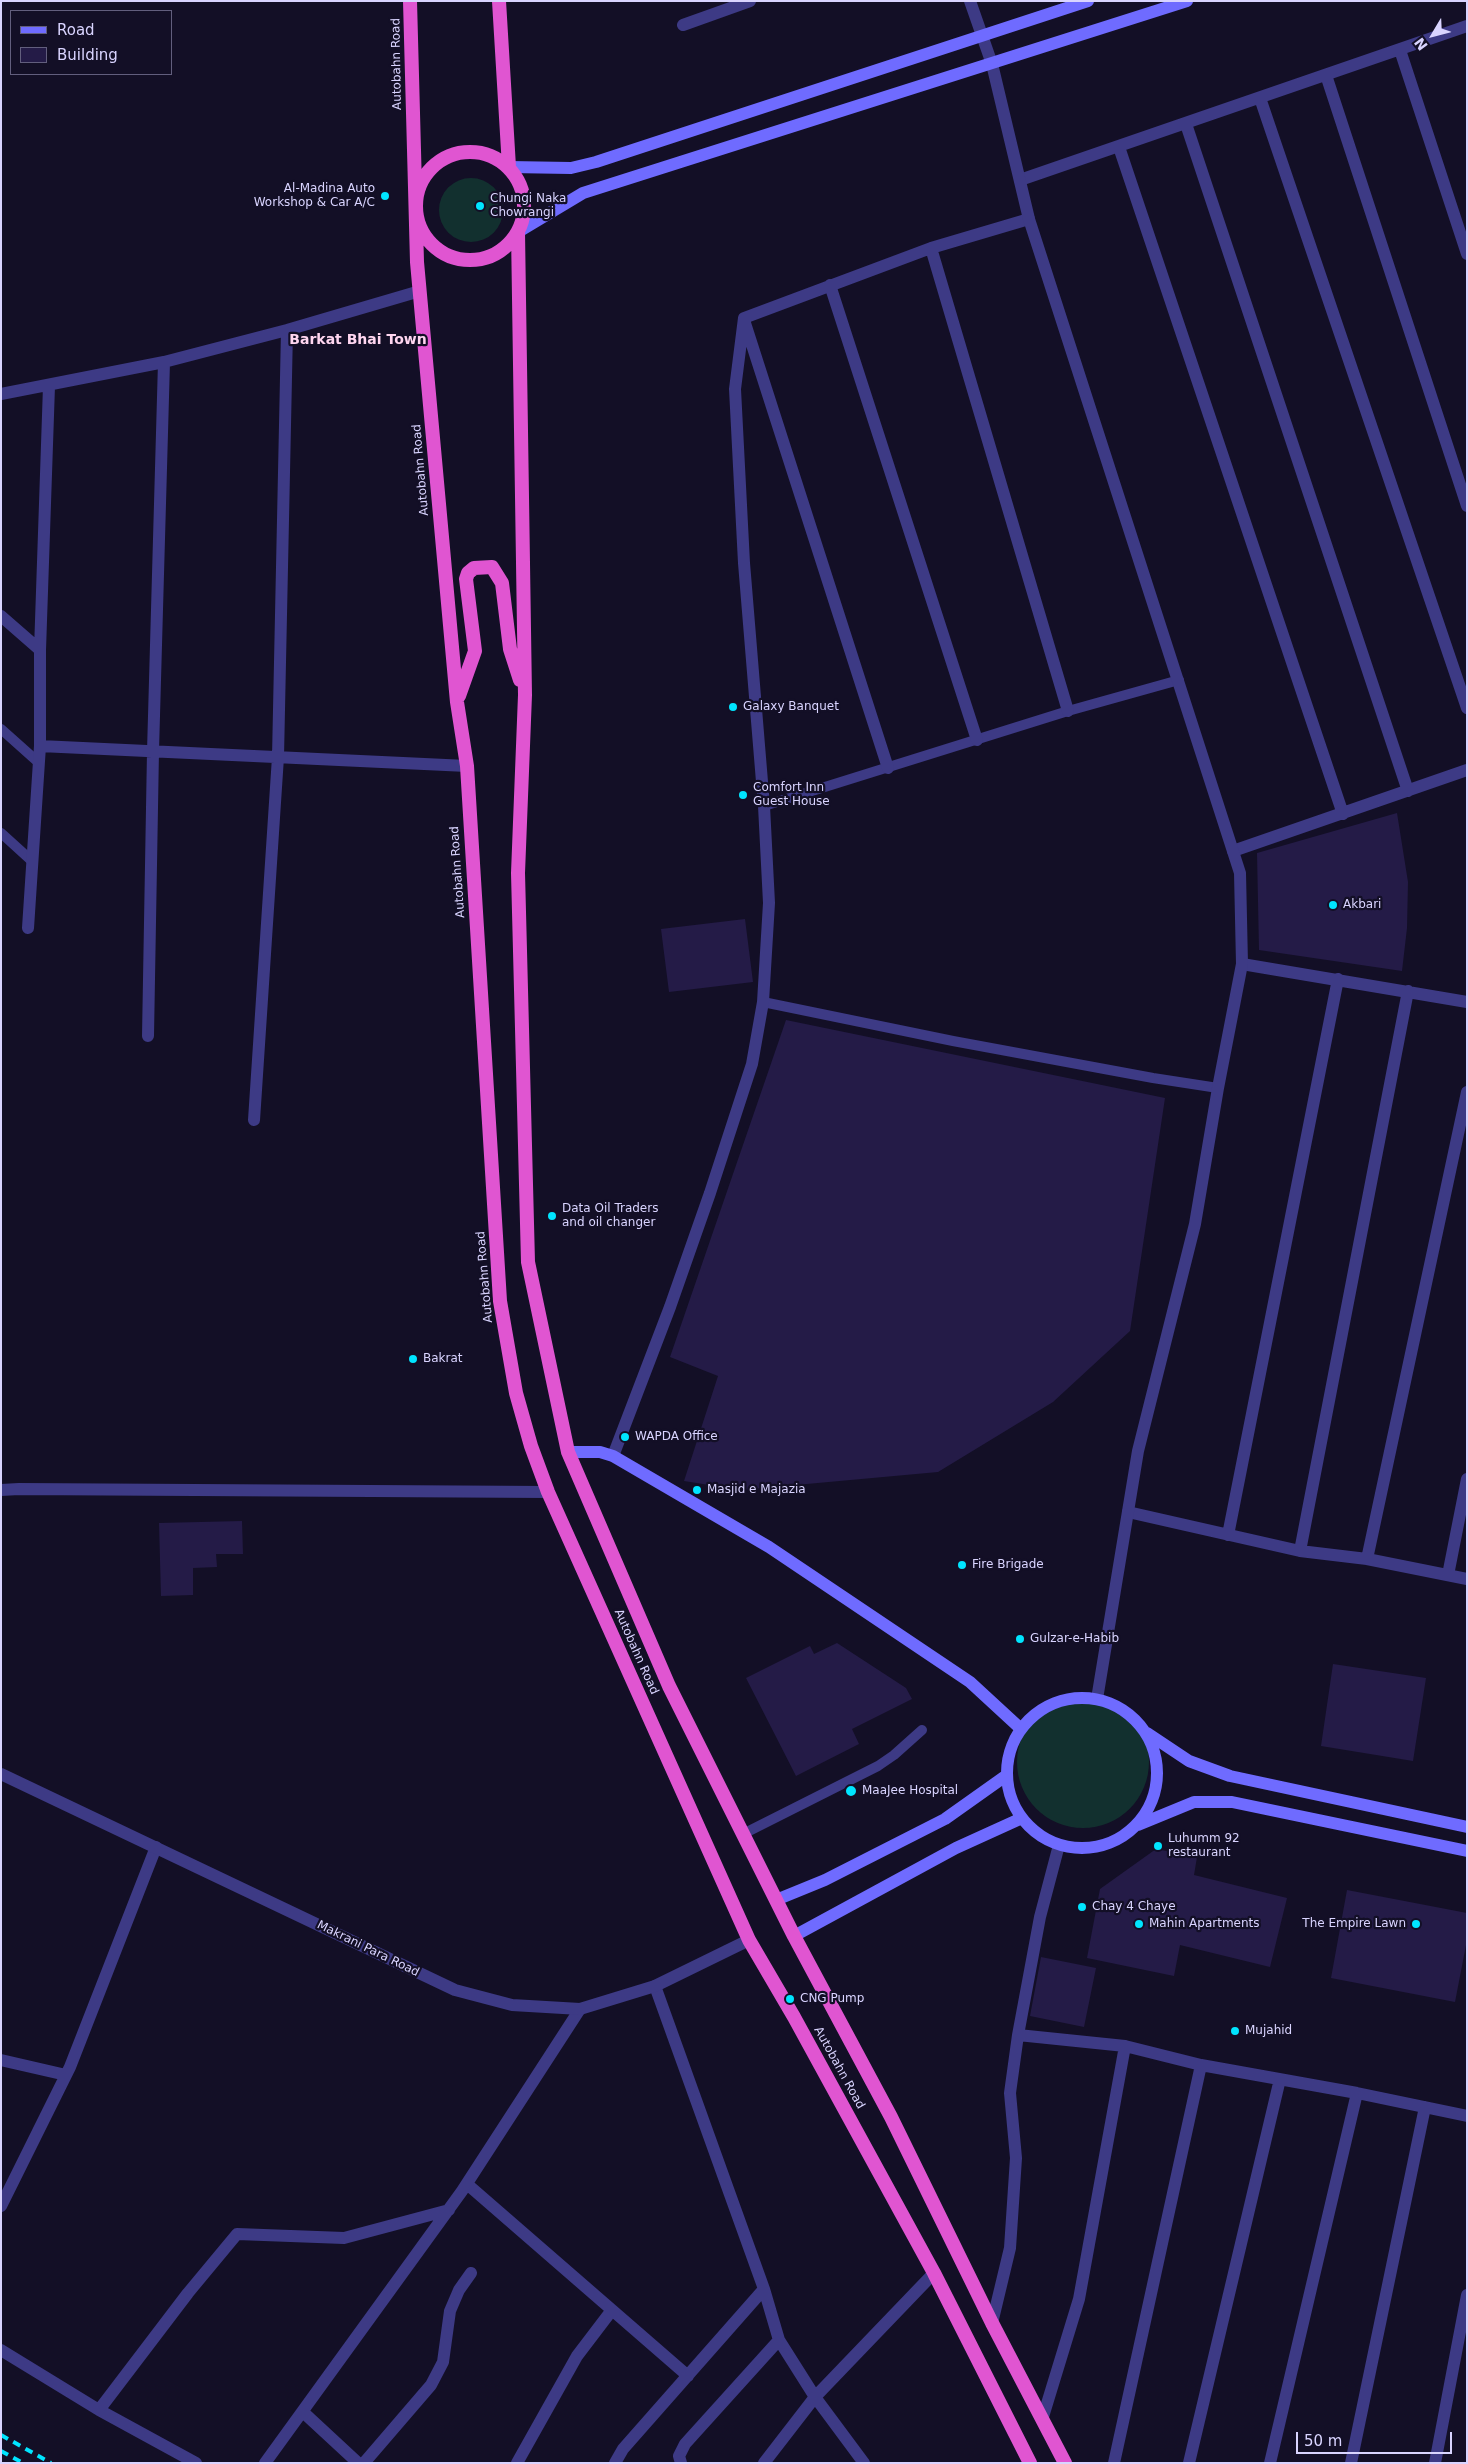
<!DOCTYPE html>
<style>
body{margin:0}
#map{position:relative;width:1468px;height:2464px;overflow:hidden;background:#130f26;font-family:"DejaVu Sans",sans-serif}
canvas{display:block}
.frame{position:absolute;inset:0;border:2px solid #d9d4ff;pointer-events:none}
.legend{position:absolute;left:10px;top:10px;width:162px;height:65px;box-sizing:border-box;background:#130f26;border:1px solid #625e7d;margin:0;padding:6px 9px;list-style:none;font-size:15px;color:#d9d4ff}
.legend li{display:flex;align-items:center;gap:10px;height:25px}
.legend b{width:25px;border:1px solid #625e7d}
.north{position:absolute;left:1408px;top:10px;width:50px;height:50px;-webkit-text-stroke:4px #130f26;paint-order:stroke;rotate:233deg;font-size:14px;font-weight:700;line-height:20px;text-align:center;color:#d9d4ff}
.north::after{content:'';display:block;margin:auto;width:18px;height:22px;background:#d9d4ff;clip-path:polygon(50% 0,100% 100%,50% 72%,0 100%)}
.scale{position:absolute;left:1296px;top:2432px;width:156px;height:22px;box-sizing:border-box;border:2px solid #d9d4ff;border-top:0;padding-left:6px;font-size:15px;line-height:18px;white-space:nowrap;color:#d9d4ff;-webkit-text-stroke:4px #130f26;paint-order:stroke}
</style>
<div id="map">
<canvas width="1468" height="2464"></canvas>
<div class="frame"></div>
<ul class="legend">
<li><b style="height:6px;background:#6f6bff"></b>Road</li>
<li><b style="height:14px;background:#241b47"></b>Building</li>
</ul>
<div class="north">N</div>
<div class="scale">50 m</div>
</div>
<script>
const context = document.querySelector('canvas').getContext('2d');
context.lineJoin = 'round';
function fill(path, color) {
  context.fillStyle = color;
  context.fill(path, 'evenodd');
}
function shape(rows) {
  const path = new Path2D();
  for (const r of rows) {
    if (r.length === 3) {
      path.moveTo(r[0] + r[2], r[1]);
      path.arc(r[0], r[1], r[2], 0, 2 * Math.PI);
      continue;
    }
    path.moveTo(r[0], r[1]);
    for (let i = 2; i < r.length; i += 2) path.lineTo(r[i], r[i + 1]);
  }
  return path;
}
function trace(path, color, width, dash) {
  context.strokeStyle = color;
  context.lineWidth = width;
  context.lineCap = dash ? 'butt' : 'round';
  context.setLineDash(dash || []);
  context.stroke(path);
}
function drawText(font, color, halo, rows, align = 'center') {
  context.font = font + ' "DejaVu Sans",sans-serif';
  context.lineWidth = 4.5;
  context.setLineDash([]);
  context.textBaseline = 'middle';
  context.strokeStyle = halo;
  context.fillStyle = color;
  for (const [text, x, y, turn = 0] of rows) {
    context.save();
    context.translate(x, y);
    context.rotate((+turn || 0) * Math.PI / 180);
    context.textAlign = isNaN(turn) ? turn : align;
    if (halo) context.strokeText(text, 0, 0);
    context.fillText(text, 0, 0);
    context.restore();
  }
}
fill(shape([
 [471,210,32],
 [1083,1762,66]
]), '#12302f');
fill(shape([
 [1397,813,1408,882,1407,928,1402,971,1259,950,1257,853],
 [745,919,753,982,669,992,661,929],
 [786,1020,1165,1098,1130,1331,1053,1402,938,1472,741,1490,684,1481,718,1376,670,1357],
 [242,1521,243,1554,216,1554,217,1567,193,1568,193,1595,161,1596,159,1523],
 [837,1643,906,1688,912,1699,852,1729,859,1744,796,1776,746,1678,810,1646,814,1654],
 [1333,1664,1426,1678,1413,1761,1321,1746],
 [1156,1849,1197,1857,1194,1875,1287,1898,1270,1967,1180,1945,1174,1976,1087,1958,1100,1889],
 [1347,1890,1467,1913,1467,1940,1455,2002,1331,1978],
 [1041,1957,1096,1968,1084,2027,1030,2016]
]), '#241b47');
trace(shape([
 [1,729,38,762],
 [764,806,1068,711,1179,680],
 [1,833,33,862],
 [763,1002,953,1041,1153,1078,1218,1088],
 [743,1834,878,1766,894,1755,922,1730]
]), '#3d3a85', 10);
trace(shape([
 [970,1,992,64],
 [683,25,750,1],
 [1400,50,1467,254],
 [1326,75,1467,506],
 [1260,98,1467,708],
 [1186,124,1408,791],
 [1119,147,1343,814],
 [1020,180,1467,26],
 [931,248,1068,711],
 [830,285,977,740],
 [745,323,888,768],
 [1,394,164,362,287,330,420,291],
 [1,616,40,650,40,746,467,766],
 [40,650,49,386],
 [1233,851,1467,770],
 [28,928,40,746],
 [1242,964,1467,1002],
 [148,1036,153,751,164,362],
 [254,1120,278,757,287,330],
 [613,1456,670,1307,710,1193,752,1064,763,1002,769,903,764,806,744,563,735,389,744,318,931,248,1029,219],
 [1,1490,19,1489,548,1492],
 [1128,1512,1300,1551,1367,1559,1467,1579],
 [1228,1535,1338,979],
 [1300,1551,1408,991],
 [1367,1559,1467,1092],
 [1448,1575,1467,1479],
 [655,1986,764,2289,779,2340,815,2397,864,2463],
 [1018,2035,1125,2046,1201,2065,1357,2093,1467,2116],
 [1,2060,66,2075],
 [467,2184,688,2376],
 [1,2206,70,2067,156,1847],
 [992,2323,1010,2248,1016,2158,1010,2093,1018,2035,1040,1917,1059,1845],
 [1,2350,99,2410,196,2463],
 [99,2410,188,2293,237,2234,344,2238,449,2210],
 [303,2412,358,2463],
 [1042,2420,1079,2299,1125,2046],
 [265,2463,462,2191,580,2009],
 [364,2463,431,2385,443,2362,450,2311,459,2290,471,2273],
 [517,2463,577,2356,612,2310],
 [615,2463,623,2449,764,2289],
 [681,2463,679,2456,685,2444,779,2340],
 [764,2463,815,2397,934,2273],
 [1114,2463,1201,2065],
 [1189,2463,1280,2079],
 [1270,2463,1357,2093],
 [1351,2463,1425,2107],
 [1435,2463,1467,2295]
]), '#3d3a85', 12);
trace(shape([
 [992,64,1029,219,1240,873,1242,964,1218,1088,1195,1224,1138,1451,1097,1699],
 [1,1774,455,1990,512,2005,580,2009,655,1986,749,1940]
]), '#3d3a85', 12);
trace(shape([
 [509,167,571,168,596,162,1088,1],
 [518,232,583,193,1187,1],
 [568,1452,600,1452,613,1456,769,1547,970,1682,1021,1729],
 [1082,1773,75],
 [1147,1733,1189,1761,1230,1776,1467,1827],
 [1138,1825,1194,1802,1232,1802,1467,1851],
 [776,1900,825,1880,945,1819,1007,1775],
 [794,1936,956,1848,1022,1818]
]), '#6f6bff', 12);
trace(shape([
 [410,1,417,262,457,702,467,766,500,1301,516,1393,531,1446,548,1492,749,1940,794,2017,934,2273,1030,2463],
 [499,1,509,167],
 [470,206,54],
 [518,232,525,695,518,873,528,1262,568,1452,669,1686,794,1936,891,2117,992,2323,1065,2463],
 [459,696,475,651,466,579,468,573,474,568,492,567,502,583,510,649,520,680]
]), '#e055d1', 14);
trace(shape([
 [1,2435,51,2463],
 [1,2451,23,2463]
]), '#00e5ff', 4, [8, 6]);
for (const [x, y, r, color] of [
 [385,196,5,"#00e5ff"],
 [480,206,5,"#00e5ff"],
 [733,707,5,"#00e5ff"],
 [743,795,5,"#00e5ff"],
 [1333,905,5,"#00e5ff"],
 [552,1216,5,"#00e5ff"],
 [413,1359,5,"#00e5ff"],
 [625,1437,5,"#00e5ff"],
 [697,1490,5,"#00e5ff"],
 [962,1565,5,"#00e5ff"],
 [1020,1639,5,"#00e5ff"],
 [851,1791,6,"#00e5ff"],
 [1158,1846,5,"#00e5ff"],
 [1082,1907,5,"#00e5ff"],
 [1139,1924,5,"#00e5ff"],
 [1416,1924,5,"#00e5ff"],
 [790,1999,5,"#00e5ff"],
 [1235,2031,5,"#00e5ff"]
]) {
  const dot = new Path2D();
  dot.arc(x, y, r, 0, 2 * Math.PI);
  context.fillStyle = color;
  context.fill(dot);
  trace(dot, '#130f26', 2);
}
drawText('12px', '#d9d4ff', '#130f26', [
 ["Autobahn Road",397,64,-91],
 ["Autobahn Road",421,470,-95],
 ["Autobahn Road",458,872,-94],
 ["Autobahn Road",485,1277,-95],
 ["Autobahn Road",636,1652,66],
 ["Makrani Para Road",368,1949,26],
 ["Autobahn Road",839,2068,61]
]);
drawText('12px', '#d9d4ff', '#130f26', [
 ["Al-Madina Auto",375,189,"right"],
 ["Workshop & Car A/C",375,203,"right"],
 ["Chungi Naka",490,199],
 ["Chowrangi",490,213],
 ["Galaxy Banquet",743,707],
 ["Comfort Inn",753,788],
 ["Guest House",753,802],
 ["Akbari",1343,905],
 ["Data Oil Traders",562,1209],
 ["and oil changer",562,1223],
 ["Bakrat",423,1359],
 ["WAPDA Office",635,1437],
 ["Masjid e Majazia",707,1490],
 ["Fire Brigade",972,1565],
 ["Gulzar-e-Habib",1030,1639],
 ["MaaJee Hospital",862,1791],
 ["Luhumm 92",1168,1839],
 ["restaurant",1168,1853],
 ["Chay 4 Chaye",1092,1907],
 ["Mahin Apartments",1149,1924],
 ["The Empire Lawn",1406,1924,"right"],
 ["CNG Pump",800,1999],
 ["Mujahid",1245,2031]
], 'left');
drawText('bold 14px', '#ffd6f0', '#130f26', [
 ["Barkat Bhai Town",358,340]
]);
</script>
